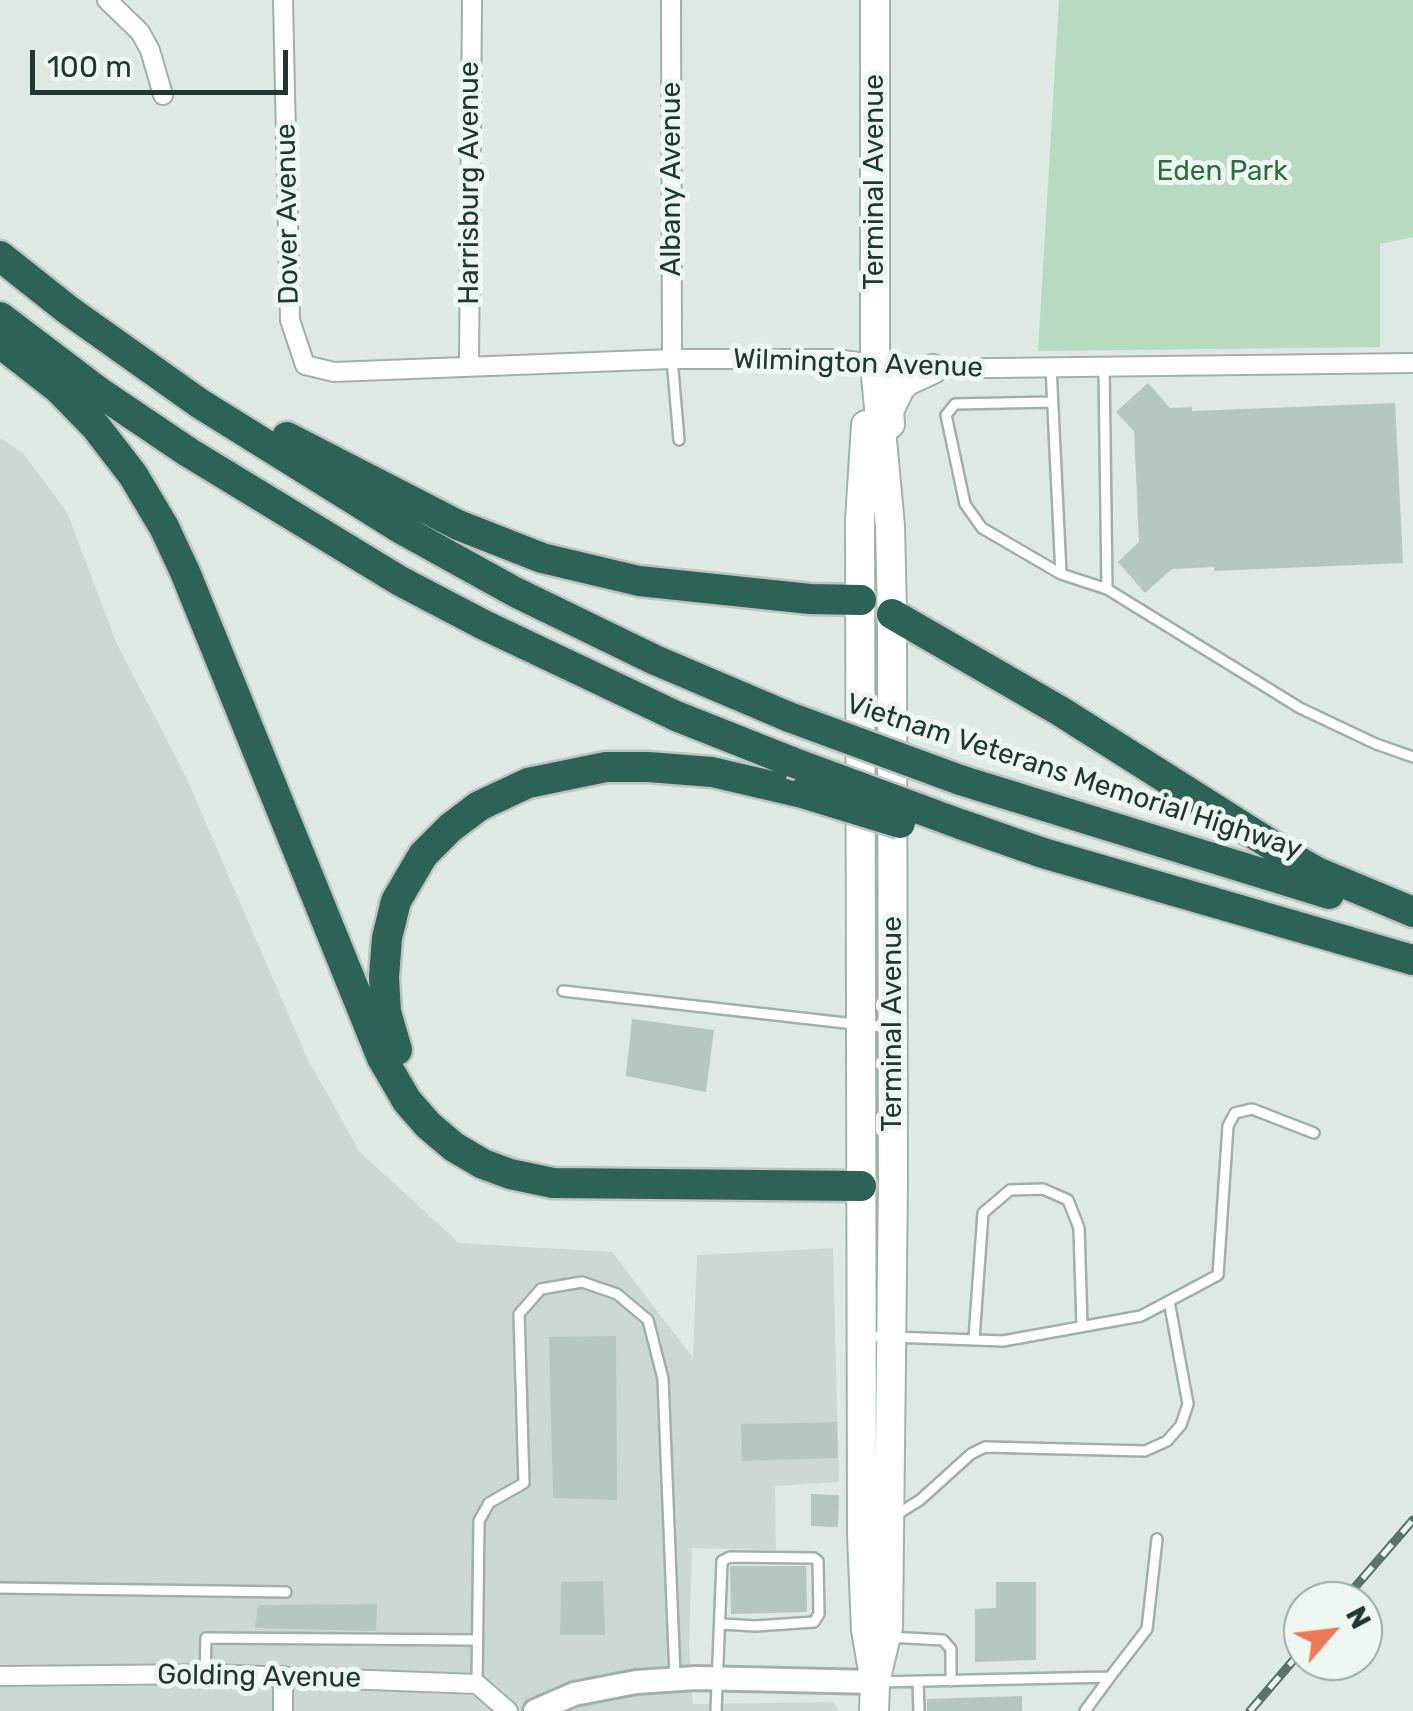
<!DOCTYPE html>
<style>
body{margin:0}
#map{position:relative;width:1413px;height:1711px;overflow:hidden;background:#dee9e4;font-family:Rubik,sans-serif}
canvas{display:block}
.north{position:absolute;left:1283px;top:1581px;width:100px;height:100px;box-sizing:border-box;background:#eef6f2;border:2px solid #9caaa5;border-radius:50%;rotate:62deg;font-size:28px;font-weight:700;line-height:40px;text-align:center;color:#203831}
.north::after{content:'';display:block;margin:auto;width:35px;height:45px;background:#ed7958;clip-path:polygon(50% 0,100% 100%,50% 72%,0 100%)}
.scale{position:absolute;left:30px;top:50px;width:258px;height:45px;box-sizing:border-box;border:5px solid #203831;border-top:0;padding-left:12px;font-size:30px;line-height:35px;white-space:nowrap;color:#203831;-webkit-text-stroke:8px #eef6f2;paint-order:stroke}
</style>
<div id="map">
<canvas width="1413" height="1711"></canvas>
<div class="north">N</div>
<div class="scale">100 m</div>
</div>
<script>
const context = document.querySelector('canvas').getContext('2d');
context.lineJoin = 'round';
function fill(path, color) {
  context.fillStyle = color;
  context.fill(path, 'evenodd');
}
function shape(rows) {
  const path = new Path2D();
  for (const r of rows) {
    path.moveTo(r[0], r[1]);
    for (let i = 2; i < r.length; i += 2) path.lineTo(r[i], r[i + 1]);
  }
  return path;
}
function trace(path, color, width, dash) {
  context.strokeStyle = color;
  context.lineWidth = width;
  context.lineCap = dash ? 'butt' : 'round';
  context.setLineDash(dash || []);
  context.stroke(path);
}
function drawText(font, color, halo, rows, align = 'center') {
  context.font = font + ' Rubik,sans-serif';
  context.lineWidth = 10;
  context.setLineDash([]);
  context.textBaseline = 'middle';
  context.strokeStyle = halo;
  context.fillStyle = color;
  for (const [text, x, y, turn = 0] of rows) {
    context.save();
    context.translate(x, y);
    context.rotate((+turn || 0) * Math.PI / 180);
    context.textAlign = isNaN(turn) ? turn : align;
    if (halo) context.strokeText(text, 0, 0);
    context.fillText(text, 0, 0);
    context.restore();
  }
}
fill(shape([
 [0,438,23,453,67,512,116,642,186,777,308,1060,360,1152,459,1243,612,1252,693,1358,697,1255,833,1248,839,1482,775,1486,776,1550,692,1548,689,1645,693,1704,833,1702,839,1711,0,1711]
]), '#ccd9d3');
fill(shape([
 [1059,0,1413,0,1413,237,1380,244,1380,347,1038,351]
]), '#b7dac0');
fill(shape([
 [1148,383,1170,408,1192,407,1192,411,1395,403,1403,563,1214,571,1214,567,1172,569,1145,593,1118,562,1139,542,1134,431,1116,412],
 [632,1019,714,1030,706,1092,626,1076],
 [616,1336,617,1500,553,1498,549,1337],
 [837,1422,838,1458,742,1461,741,1424],
 [811,1494,839,1495,838,1527,811,1526],
 [730,1566,806,1566,807,1612,731,1614],
 [603,1581,605,1635,560,1635,561,1582],
 [996,1582,1036,1582,1036,1660,975,1662,975,1609,996,1608],
 [377,1604,376,1631,255,1628,258,1605],
 [1022,1696,1022,1711,927,1711,927,1699]
]), '#b6c6c0');
const service = shape([
 [672,359,679,440],
 [1051,367,1061,574],
 [1104,367,1107,589,1300,708,1376,744,1413,757],
 [1052,402,955,404,946,415,965,504,982,528,1061,574,1107,589],
 [563,991,890,1028],
 [864,1336,1003,1341,1141,1316,1218,1275,1228,1126,1235,1113,1252,1109,1314,1133],
 [974,1339,983,1213,1010,1190,1043,1189,1068,1200,1079,1228,1082,1326],
 [896,1515,920,1500,971,1454,985,1447,1145,1451,1167,1441,1181,1425,1188,1404,1169,1301],
 [0,1588,286,1592],
 [889,1637,943,1640,951,1649,951,1681],
 [205,1674,206,1638,477,1640],
 [918,1681,919,1711],
 [878,1682,1110,1677,1147,1629,1157,1539],
 [477,1684,479,1521,489,1503,524,1483,519,1314,541,1289,582,1282,617,1294,648,1320,663,1379,675,1677],
 [716,1711,722,1561,730,1557,814,1558,818,1561,819,1614,814,1622,755,1626,722,1624],
 [1085,1711,1110,1677]
]);
const minor = shape([
 [107,0,140,32,150,50,163,95],
 [283,0,290,320,305,365,334,372,672,359,835,359,910,369,1413,363],
 [671,0,672,359],
 [469,365,472,0],
 [0,1676,210,1674,477,1684,508,1711],
 [283,1711,283,1676]
]);
const tertiary = shape([
 [535,1711,574,1694,636,1682,696,1678,875,1682]
]);
const secondary = shape([
 [890,424,889,411,900,388,907,381,933,369],
 [866,425,860,520,862,1535,866,1630,873,1671],
 [874,1711,875,1682,888,1627,893,1180,892,614,890,526,875,365,875,0]
]);
const motorway = shape([
 [0,256,68,310,199,403,403,530,515,592,655,660,789,717],
 [0,317,99,392,188,452,400,581,484,625,676,716,792,762],
 [0,343,59,389,96,427,133,475,164,527,185,572,382,1058,407,1101,428,1125,454,1147,483,1164,510,1174,553,1183,861,1186],
 [287,437,458,525,542,558,639,581,810,599,861,600],
 [892,614,1060,711,1289,856,1317,872,1413,912],
 [960,780,1329,894],
 [960,824,1043,853,1413,960],
 [397,1050,386,1012,384,977,387,938,396,901,423,855,450,828,479,806,528,783,606,767,648,767,712,772,802,793]
]);
trace(service, '#a1b0ab', 14);
trace(minor, '#a1b0ab', 22);
trace(tertiary, '#a1b0ab', 28);
trace(secondary, '#9eb4ab', 32);
trace(motorway, '#bcc3c1', 35);
trace(service, '#fff', 9);
trace(minor, '#fff', 18);
trace(tertiary, '#fff', 22);
trace(secondary, '#fff', 28);
trace(motorway, '#2d6356', 30);
const rail = shape([
 [1343,1601,1413,1520],
 [1250,1711,1303,1649]
]);
trace(rail, '#5a746c', 9);
trace(rail, '#eef6f2', 5, [15]);
const motorwayBridge = shape([
 [789,717,960,780],
 [792,762,960,824],
 [802,793,900,823]
]);
trace(motorwayBridge, '#bcc3c1', 35, []);
trace(motorwayBridge, '#2d6356', 30);
drawText('28px', '#2c6d43', '#eef6f2', [
 ["Eden Park",1222,172]
]);
drawText('28px', '#203831', '#eef6f2', [
 ["Albany Avenue",672,179,-90],
 ["Terminal Avenue",875,182,-90],
 ["Harrisburg Avenue",470,183,-90],
 ["Dover Avenue",288,214,-91],
 ["Wilmington Avenue",858,364,2],
 ["Vietnam Veterans Memorial Highway",1074,777,18],
 ["Terminal Avenue",893,1024,-90],
 ["Golding Avenue",259,1677,1]
]);
</script>
